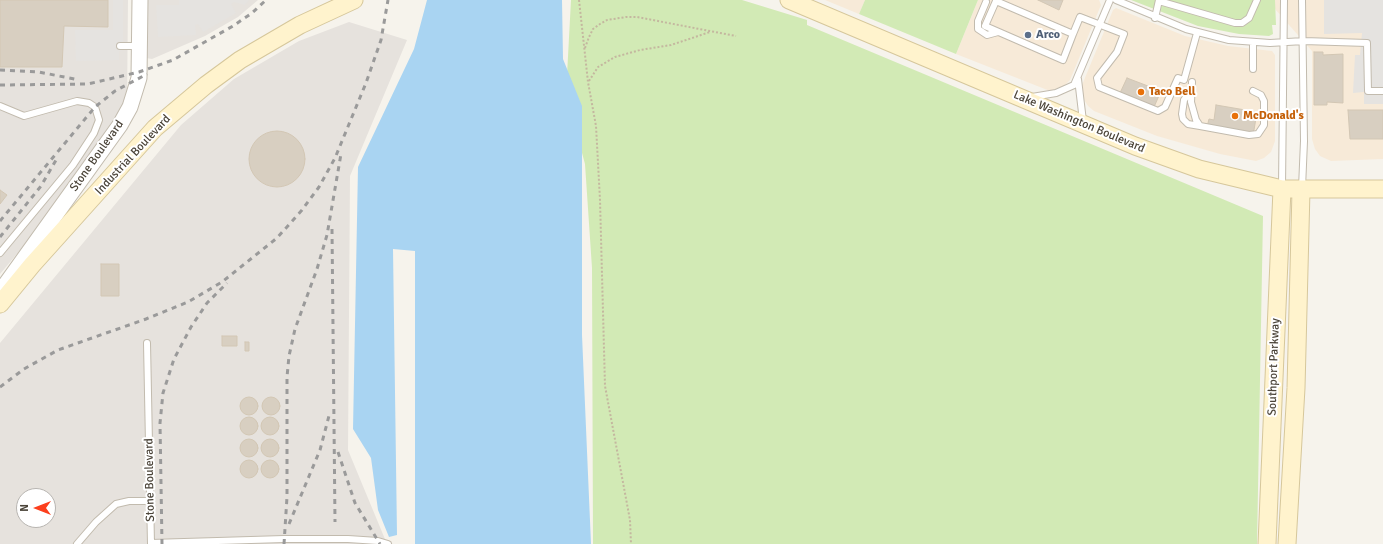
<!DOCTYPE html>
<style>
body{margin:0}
#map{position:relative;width:1383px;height:544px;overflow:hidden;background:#f6f3ec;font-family:Signika,sans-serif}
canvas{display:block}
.north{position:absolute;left:16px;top:488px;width:40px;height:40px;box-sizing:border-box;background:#fff;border:1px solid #b7b4b0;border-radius:50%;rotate:270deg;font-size:11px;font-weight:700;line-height:16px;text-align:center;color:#4b4439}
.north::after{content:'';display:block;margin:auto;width:14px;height:18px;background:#fc3f1d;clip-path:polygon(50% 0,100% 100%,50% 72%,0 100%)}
</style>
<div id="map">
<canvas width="1383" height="544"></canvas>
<div class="north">N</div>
</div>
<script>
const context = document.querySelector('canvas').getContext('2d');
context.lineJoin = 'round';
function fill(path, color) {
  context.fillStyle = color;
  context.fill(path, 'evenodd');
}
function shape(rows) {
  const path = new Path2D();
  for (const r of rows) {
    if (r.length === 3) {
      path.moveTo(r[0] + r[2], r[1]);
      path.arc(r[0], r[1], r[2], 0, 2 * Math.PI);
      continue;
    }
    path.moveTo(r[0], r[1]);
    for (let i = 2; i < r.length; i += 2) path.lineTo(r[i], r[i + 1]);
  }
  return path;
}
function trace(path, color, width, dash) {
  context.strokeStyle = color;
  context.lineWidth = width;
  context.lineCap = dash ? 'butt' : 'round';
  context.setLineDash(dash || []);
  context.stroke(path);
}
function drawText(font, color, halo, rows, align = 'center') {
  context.font = font + ' Signika,sans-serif';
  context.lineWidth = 4;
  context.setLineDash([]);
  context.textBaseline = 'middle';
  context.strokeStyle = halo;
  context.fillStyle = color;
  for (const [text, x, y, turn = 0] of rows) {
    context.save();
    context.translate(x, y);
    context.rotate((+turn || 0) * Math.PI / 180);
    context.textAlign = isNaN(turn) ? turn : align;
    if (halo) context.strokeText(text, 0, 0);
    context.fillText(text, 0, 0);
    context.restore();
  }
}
fill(shape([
 [825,0,865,0,859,14],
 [978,0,1099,0,1101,5,1070,80,1064,86,1050,91,956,54],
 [1275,0,1383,0,1383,159,1331,161,1320,156,1315,149,1312,139,1312,51,1275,9],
 [1116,8,1185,36,1228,46,1272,51,1275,55,1275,141,1271,152,1264,158,1256,161,1220,154,1157,136,1094,111,1088,106,1083,98,1082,85,1113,10]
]), '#f7ead8');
fill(shape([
 [0,0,128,0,127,103,42,224,0,274],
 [146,0,258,0,238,17,205,36,152,59,146,58],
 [349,22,407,40,350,176,348,450,387,544,0,544,0,343,181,125,234,79,299,41],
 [24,496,48,496,48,520,24,520]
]), '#e6e2dd');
fill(shape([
 [571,0,742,0,807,20,807,25,1263,216,1257,544,593,544,592,268,585,164,566,94],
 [865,0,978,0,956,54,859,14],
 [1131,0,1275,0,1276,25,1272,25,1273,34,1269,36,1239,34,1198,26]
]), '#d2eab5');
fill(shape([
 [113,0,123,0,123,50,119,51,119,60,76,61,75,30,113,30],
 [179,0,249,0,245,5,234,2,231,4,236,13,203,32,198,24,195,25,196,35,158,37,156,5,179,5],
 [1324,0,1383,0,1383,104,1364,104,1364,92,1353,93,1355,55,1360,55,1362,33,1324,34]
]), '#e5e3e0');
fill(shape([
 [427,0,562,0,563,59,582,106,582,335,591,544,415,544,415,251,393,249,397,535,389,537,378,510,371,458,353,429,358,167,414,49]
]), '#a9d4f2');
const building = shape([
 [0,0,108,0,108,27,64,26,62,67,0,67,0,0],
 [1038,0,1063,0,1059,10,1038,0],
 [1314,52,1323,52,1323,55,1343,54,1343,103,1327,102,1327,105,1314,105,1314,52],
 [1127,78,1161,91,1154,107,1120,93,1127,78],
 [1216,105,1257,112,1254,130,1251,133,1207,127,1209,119,1214,120,1216,105],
 [1348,110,1383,110,1383,139,1350,139,1348,110],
 [277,159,28],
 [0,190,7,195,0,204,0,190],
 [101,264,119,264,119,296,101,296,101,264],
 [222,336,237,336,237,346,222,346,222,336],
 [245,342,249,342,249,351,245,351,245,342],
 [271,406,9],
 [249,406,9],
 [249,426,9],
 [270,426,9],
 [249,448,9],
 [270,448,9],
 [270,469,9],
 [249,469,9]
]);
fill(building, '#d8cfc1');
trace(building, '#d3c7b4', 1);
const service = shape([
 [1116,0,1186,29,1229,40,1270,43,1304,41,1367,43,1368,91,1383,91],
 [1159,1,1235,23,1242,23,1249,18,1257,0],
 [986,2,978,21,978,29,987,35,998,32],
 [1155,18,1159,0],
 [1073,34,996,1,985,26,1063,60,1073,34,1080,17,1124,34,1117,52,1097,78,1099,87,1158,111,1165,107,1178,78,1184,80,1197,33],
 [120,46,140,46],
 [1253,69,1253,42],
 [1078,79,1083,121],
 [1192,82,1191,102,1196,120,1200,126,1249,135,1258,134,1264,125,1264,101,1261,95,1253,91],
 [1191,90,1184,100,1182,114,1183,119,1188,124,1200,126],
 [1032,97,1056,93,1074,85,1110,0],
 [0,106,24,116,77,101,89,103,95,107,99,120,94,133,73,165,0,253],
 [1282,188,1284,0],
 [1302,188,1304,141,1302,0],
 [147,343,151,544],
 [151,543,284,539,348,539,378,541,388,544],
 [77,544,96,522,116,504,129,501,150,501]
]);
const tertiary = shape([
 [0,292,120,125,130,107,139,78,140,0]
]);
const secondary = shape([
 [789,0,1135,146,1199,169,1282,189,1383,189],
 [0,304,32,265,155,128,206,85,240,60,300,25,354,0],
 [1267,544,1282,189],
 [1287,544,1296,388,1301,190]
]);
trace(service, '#c2bbae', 8);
trace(tertiary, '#c2bbae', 17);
trace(secondary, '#d6c79b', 19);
trace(shape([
 [579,0,588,82,596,126,600,200,605,386,630,520,631,544],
 [585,48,589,37,593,29,600,24,607,20,626,17,637,17,736,36],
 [589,81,598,67,615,57,640,50,671,45,710,32]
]), '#c4b79f', 2, [2, 2]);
trace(service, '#fff', 6);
trace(tertiary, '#fff', 15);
trace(secondary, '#fff3cd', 17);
trace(shape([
 [0,70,39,72,79,80],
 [0,85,88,84,139,72,173,60,233,26,252,13,266,0],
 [0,221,95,107,115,91,147,74],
 [332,229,335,522],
 [0,237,41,186,56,160],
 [0,387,24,369,58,350,146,319,188,302,222,282,277,238,302,210,319,187,335,158,366,83,381,40,388,0],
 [338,452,355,503,380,544],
 [289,524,320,450,330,412],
 [162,544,160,423,163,393,174,359,191,327,207,303,227,283],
 [284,544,287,497,287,377,289,356,295,329,317,269,327,235,341,154]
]), '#9a9a9a', 3, [5, 5]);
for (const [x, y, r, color] of [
 [1028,35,4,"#5c6f8a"],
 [1141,92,4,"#e8710a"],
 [1235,116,4,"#e8710a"]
]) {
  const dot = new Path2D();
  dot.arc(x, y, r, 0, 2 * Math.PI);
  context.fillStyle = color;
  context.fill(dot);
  trace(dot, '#fff', 1.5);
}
drawText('bold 12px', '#4e5e75', '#fff', [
 ["Arco",1036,35]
], 'left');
drawText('bold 12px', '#c56008', '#fff', [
 ["Taco Bell",1149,92],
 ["McDonald's",1243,116]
], 'left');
drawText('12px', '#4b4439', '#fff', [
 ["Lake Washington Boulevard",1079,122,23],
 ["Industrial Boulevard",133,155,-47],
 ["Stone Boulevard",97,156,-55],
 ["Southport Parkway",1274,367,-88],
 ["Stone Boulevard",150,480,-91]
]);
</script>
